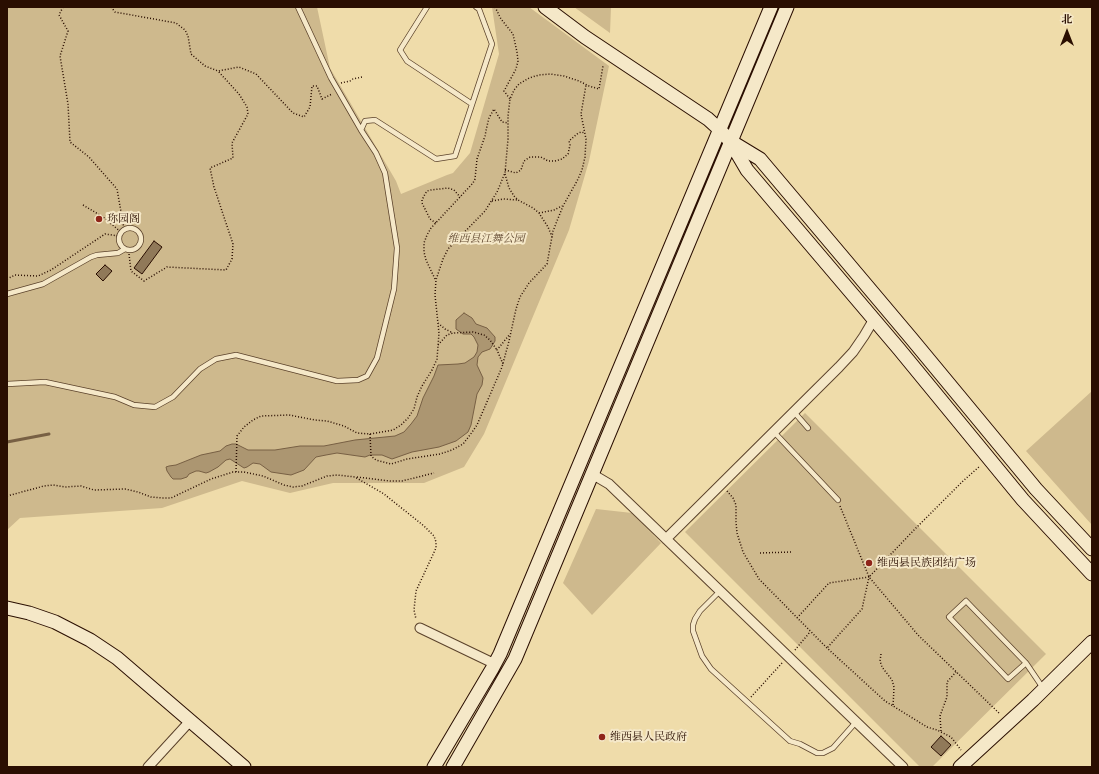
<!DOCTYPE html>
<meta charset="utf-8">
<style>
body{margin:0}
#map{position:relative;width:1099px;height:774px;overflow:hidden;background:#efdcaa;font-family:Alegreya,"Noto Serif SC",serif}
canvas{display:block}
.frame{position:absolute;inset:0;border:8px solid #2a0e01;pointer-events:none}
.north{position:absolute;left:1047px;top:12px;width:40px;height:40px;-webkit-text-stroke:3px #f5e8c8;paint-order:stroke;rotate:0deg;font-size:11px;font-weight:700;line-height:16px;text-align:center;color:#2a0e01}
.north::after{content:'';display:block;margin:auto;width:14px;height:18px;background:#2a0e01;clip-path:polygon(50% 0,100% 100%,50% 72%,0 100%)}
</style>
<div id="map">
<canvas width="1099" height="774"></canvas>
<div class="frame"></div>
<div class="north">北</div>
</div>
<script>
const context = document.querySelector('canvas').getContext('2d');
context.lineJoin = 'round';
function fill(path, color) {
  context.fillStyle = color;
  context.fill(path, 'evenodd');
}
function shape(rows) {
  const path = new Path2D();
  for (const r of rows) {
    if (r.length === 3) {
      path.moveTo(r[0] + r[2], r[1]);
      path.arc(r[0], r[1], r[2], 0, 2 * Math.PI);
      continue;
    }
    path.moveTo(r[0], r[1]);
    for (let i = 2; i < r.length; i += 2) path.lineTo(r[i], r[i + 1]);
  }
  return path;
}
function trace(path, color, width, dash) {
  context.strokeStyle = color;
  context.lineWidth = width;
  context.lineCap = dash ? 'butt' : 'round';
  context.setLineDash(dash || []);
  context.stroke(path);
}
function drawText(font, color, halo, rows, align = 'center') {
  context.font = font + ' Alegreya,"Noto Serif SC",serif';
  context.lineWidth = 4;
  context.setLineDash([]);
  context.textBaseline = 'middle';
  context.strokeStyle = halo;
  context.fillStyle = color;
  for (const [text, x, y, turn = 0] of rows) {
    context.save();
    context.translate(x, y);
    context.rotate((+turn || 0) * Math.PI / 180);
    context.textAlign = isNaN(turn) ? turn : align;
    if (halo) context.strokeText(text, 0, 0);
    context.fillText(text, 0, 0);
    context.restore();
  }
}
fill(shape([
 [7,7,317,7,330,68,396,181,401,194,447,175,453,173,470,153,499,54,492,7,529,7,609,66,589,161,569,230,484,434,464,467,424,483,333,483,290,493,242,481,162,508,20,518,7,530],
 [574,7,611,7,610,33],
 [1092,391,1092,525,1026,451],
 [805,413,1046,654,932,767,920,767,685,532],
 [596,509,632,513,661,543,592,615,563,583]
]), '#ceb98d');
const water = shape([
 [464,313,472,318,476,324,487,328,495,337,495,341,490,349,482,352,478,357,477,365,483,378,482,385,477,394,471,425,468,432,456,441,439,447,412,452,392,459,382,455,370,455,365,457,337,453,326,455,316,457,304,470,291,475,271,472,260,464,253,463,247,467,244,468,230,459,226,460,218,467,209,472,206,473,199,471,196,471,189,474,187,477,181,479,173,479,171,477,167,471,166,467,169,466,176,465,201,455,220,451,226,446,232,444,236,444,248,450,275,450,300,446,324,446,355,440,395,436,404,432,411,424,417,416,423,398,434,376,438,365,458,364,465,363,474,357,477,352,478,345,474,337,471,334,463,334,456,329,456,320,464,313]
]);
fill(water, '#ac9671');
trace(water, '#786044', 1);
trace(shape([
 [7,442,49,434]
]), '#786044', 3);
const building = shape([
 [154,241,162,247,142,274,134,268,154,241],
 [105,265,112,271,103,281,96,274,105,265],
 [941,736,951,745,941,756,931,747,941,736]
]);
fill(building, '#907959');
trace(building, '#2a0e01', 1);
const lane = shape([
 [298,7,331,78,361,130],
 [427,7,400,50,407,61,472,104],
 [130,239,11],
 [7,294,43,284,91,257,97,255,118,253,125,249],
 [7,384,45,382,115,397,134,405,155,407,173,397,200,369,216,359,236,355,337,381,358,380,367,376,377,358,394,289,397,248,385,173,376,153,361,130,365,121,375,120,436,159,455,156,492,44,479,9,476,7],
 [794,412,808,428],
 [774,432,838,500],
 [720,591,700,611,695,619,693,625,693,631,702,656,711,669,790,741,800,744,817,753,823,753,833,748,856,722],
 [966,601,1026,663,1008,679,949,617,966,601],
 [1026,663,1043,688]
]);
const street = shape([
 [592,474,609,484,903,767],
 [666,539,839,367,853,352,864,336,874,319],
 [420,628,495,664],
 [148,767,191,720]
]);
const secondary = shape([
 [545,7,585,37,708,119,719,129,730,141,747,170,899,349,1023,500,1092,574],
 [732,142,760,159,911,338,1036,489,1092,549],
 [7,608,29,613,55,622,90,640,117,658,244,767],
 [434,767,492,669,500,654,771,7],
 [453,767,515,659,787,7],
 [960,767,1033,700,1092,642]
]);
trace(lane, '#5b422b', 6);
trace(street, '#5b422b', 11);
trace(secondary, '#2a0e01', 15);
trace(shape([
 [63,7,59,15,68,31,60,56,68,104,70,142,89,157,117,189,124,229],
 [111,7,115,12,176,23,185,30,188,36,191,54,205,66,218,71,239,67,256,74,293,113,304,117,310,107,312,86,317,86,322,99,332,94],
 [495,7,501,19,513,34,517,52,518,61,516,69,504,91,510,99],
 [341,83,350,81,353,79,362,77],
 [505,170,516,173,521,170,524,161,530,157,541,157,548,161,555,161,562,159,568,154,570,145,569,141,577,134,581,132,585,133],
 [505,174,509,188,514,196,518,200,533,208,539,213,548,227,552,237],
 [492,201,503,199,518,200],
 [83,205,103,217,121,232],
 [539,213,554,210,562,206],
 [436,223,430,219,422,203,422,200,425,194,427,191,431,190,448,188,454,190,460,197],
 [129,254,131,271,144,281,167,267,226,270,232,259,233,244,214,187,210,168,233,158,232,143,248,114,247,107,239,94,218,71],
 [7,279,15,275,38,276,51,270,105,234,119,236],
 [435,279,426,260,424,252,424,243,427,235,431,228,473,183,475,179,477,159,485,136,487,126,489,118,494,109,502,122,508,123],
 [438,323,445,329,453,333],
 [438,345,447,335,453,333,473,332,484,335,490,340,497,350],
 [503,364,497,350,510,334],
 [370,434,371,456,376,460,391,464,407,459,440,454,452,450,463,444,470,435,477,425,502,367,509,341,516,309,520,297,529,283,547,264,553,231,563,206,577,181,582,170,585,157,586,139,581,114,586,85],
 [236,472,237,436,244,427,253,420,261,416,289,415,315,420,327,421,344,426,357,433,370,434,382,432,393,430,401,425,408,418,414,409,417,397,422,386,432,370,437,359,439,333,435,295,436,280,443,259,448,249,485,211,497,192,505,173,508,139,508,116,510,99,514,90,519,84,529,78,539,75,550,74,564,76,579,81,589,86,599,89,603,66],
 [357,477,373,479,390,481,402,481,434,473],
 [727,491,733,498,736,505,736,522,737,533,743,552,759,579,827,648,885,701,927,727,937,730,951,737,961,750],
 [7,496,44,486,53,485,65,487,81,486,94,490,125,489,138,492,151,497,162,498,171,498,211,479,233,472,244,472,263,476,284,485,293,487,302,486,327,476,337,475,355,477,384,494,424,526,434,536,436,542,436,548,416,591,414,610,416,619],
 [840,506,869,577,918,635,1000,714],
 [760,553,791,552],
 [870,576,914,530,963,481,980,466],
 [797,618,829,583,869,577,862,609,827,648],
 [795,650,810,632],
 [881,654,880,661,882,667,892,680,894,687,893,707],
 [751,697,782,663],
 [941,731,940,716,947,697,947,682,956,672]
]), '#2a0e01', 1.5, [1, 2]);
trace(lane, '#f5e8c8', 4.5);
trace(street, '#f5e8c8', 9);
trace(secondary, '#f5e8c8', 13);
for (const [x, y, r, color] of [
 [99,219,4,"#8f2418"],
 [869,563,4,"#8f2418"],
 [602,737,4,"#8f2418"]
]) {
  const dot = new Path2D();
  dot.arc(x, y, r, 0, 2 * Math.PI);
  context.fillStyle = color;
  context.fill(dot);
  trace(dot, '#f5e8c8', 1.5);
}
drawText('11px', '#2a0e01', '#f5e8c8', [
 ["珎园阁",107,219],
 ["维西县民族团结广场",877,563],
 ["维西县人民政府",610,737]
], 'left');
drawText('italic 11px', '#634a32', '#f5e8c8', [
 ["维西县江舞公园",486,239]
]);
</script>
